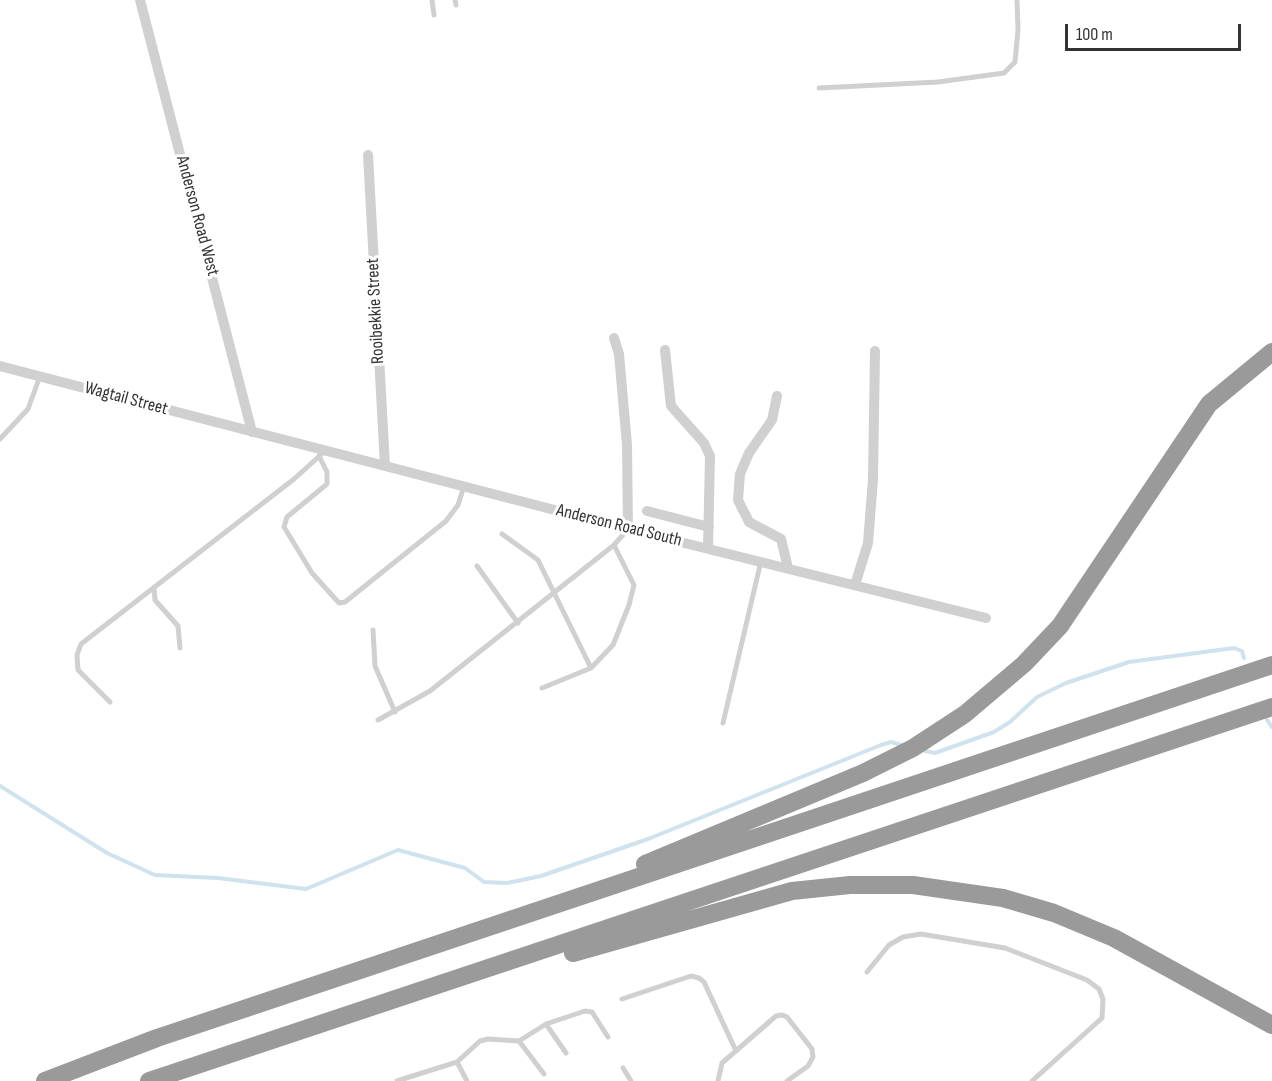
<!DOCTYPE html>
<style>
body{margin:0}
#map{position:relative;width:1272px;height:1081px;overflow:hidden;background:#fff;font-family:"Sofia Sans Condensed",sans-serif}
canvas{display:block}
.scale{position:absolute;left:1065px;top:24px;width:176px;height:27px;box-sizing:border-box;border:3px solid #333;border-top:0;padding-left:8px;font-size:18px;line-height:21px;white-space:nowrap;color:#333;-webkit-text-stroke:4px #fff;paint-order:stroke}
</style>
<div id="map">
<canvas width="1272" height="1081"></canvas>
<div class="scale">100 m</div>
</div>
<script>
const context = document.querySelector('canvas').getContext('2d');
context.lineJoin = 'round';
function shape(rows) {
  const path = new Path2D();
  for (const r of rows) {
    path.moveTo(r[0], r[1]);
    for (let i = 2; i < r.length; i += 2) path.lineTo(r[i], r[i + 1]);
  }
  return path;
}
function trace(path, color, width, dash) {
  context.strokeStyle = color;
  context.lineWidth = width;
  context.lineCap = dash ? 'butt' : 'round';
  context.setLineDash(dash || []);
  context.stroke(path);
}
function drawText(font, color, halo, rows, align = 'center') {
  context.font = font + ' "Sofia Sans Condensed",sans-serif';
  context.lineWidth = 6;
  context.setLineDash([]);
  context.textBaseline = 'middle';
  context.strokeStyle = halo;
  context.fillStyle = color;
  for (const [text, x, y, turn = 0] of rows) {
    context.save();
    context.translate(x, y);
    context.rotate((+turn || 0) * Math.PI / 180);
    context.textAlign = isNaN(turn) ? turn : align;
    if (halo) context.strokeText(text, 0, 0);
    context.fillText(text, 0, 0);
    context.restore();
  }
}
trace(shape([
 [1267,720,1272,727],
 [925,751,935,753,994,732,1010,722,1037,697,1066,683,1129,662,1234,648,1242,651,1244,658],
 [0,786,107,853,155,875,218,878,306,889,398,850,465,868,484,882,507,883,541,876,648,839,881,745,891,742,902,745]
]), '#cfe2ee', 4);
trace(shape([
 [432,0,434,15],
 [455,0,456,5],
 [819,88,938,82,1004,73,1015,62,1018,30,1017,0],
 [0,439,28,409,40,376],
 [319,456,327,472,327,484,287,517,284,527,312,573,339,603,345,602,446,521,458,505,464,486],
 [502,534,538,560,591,668],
 [477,566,518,623],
 [154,587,155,600,178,626,180,648],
 [373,630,375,666,395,712],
 [542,688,591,668,613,645,629,605,634,585,614,545],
 [110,702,78,670,77,655,81,644,294,479,324,452],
 [378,720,430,691,614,545,628,529],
 [723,723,761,561],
 [867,972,889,945,903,937,921,934,1005,948,1087,980,1099,989,1103,999,1102,1018,1032,1081],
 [622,999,691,976,699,978,704,982,736,1051],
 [546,1024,566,1053],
 [519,1041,544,1074],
 [457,1062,467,1081],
 [623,1068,631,1081],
 [397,1081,457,1062,480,1041,488,1039,519,1041,546,1024,585,1011,592,1012,608,1037],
 [718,1081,722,1063,776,1016,782,1015,787,1017,812,1049,813,1057,808,1066,787,1081]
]), '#d0d0d0', 5);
trace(shape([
 [140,0,252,432],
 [368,155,385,466],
 [614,338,619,354,627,445,628,529],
 [665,350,671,406,704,443,710,456,708,548],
 [0,366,628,529,986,618],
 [777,396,772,420,749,453,740,474,738,500,749,522,781,539,788,568],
 [647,511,709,527],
 [855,585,868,543,873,479,875,351]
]), '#d0d0d0', 10);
trace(shape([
 [645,864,863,773,913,748,965,714,1024,664,1060,626,1209,404,1272,352],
 [573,953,792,891,850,885,913,885,1003,898,1054,913,1114,938,1272,1025],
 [45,1081,157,1038,1272,665],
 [149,1081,1272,707]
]), '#9a9a9a', 18);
drawText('18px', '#333', '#fff', [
 ["Anderson Road West",197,216,75],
 ["Rooibekkie Street",376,311,-93],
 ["Wagtail Street",126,399,15],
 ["Anderson Road South",619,526,14]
]);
</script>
